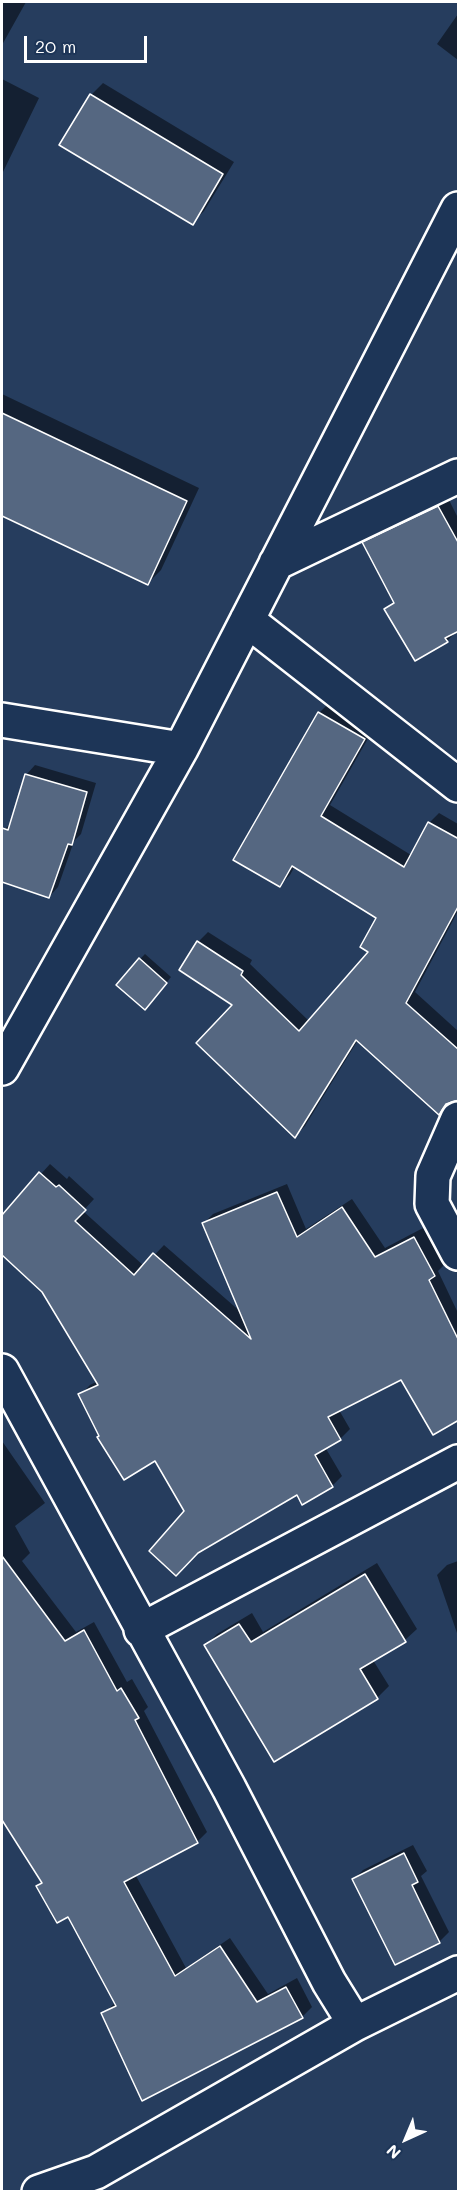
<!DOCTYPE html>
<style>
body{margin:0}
#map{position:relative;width:460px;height:2193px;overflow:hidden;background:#263d5e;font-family:Mali,sans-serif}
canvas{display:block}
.frame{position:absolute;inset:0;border:3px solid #fff;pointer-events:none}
.north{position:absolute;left:376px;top:2109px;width:60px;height:60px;-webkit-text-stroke:4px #1d3557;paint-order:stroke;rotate:224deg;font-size:16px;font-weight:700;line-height:24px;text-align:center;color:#fff}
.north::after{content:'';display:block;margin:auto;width:21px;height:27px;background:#fff;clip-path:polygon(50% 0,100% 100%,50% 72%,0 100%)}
.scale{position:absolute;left:24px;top:36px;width:123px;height:27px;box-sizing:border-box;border:3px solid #fff;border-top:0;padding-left:8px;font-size:18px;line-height:21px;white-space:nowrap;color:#fff;-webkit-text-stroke:4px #1d3557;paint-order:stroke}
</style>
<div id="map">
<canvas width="460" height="2193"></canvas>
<div class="frame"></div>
<div class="north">N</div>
<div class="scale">20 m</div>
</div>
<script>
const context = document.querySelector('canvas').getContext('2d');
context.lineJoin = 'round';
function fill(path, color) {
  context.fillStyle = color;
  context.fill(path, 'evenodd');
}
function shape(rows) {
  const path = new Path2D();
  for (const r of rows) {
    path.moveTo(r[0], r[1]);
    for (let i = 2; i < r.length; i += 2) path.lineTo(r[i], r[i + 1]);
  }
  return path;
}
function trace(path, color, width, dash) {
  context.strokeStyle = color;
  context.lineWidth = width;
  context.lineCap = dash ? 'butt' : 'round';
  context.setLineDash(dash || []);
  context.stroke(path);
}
fill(shape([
 [2,2,26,2,2,45],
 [458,14,458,60,437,44],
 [2,79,39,98,2,174],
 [103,83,234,162,204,211,192,223,91,95],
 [2,394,199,488,161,570,148,583,2,514],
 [448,498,458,518,458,630,447,641,386,609,395,601,364,543,374,533],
 [329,703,374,728,330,805,411,855,429,823,439,813,458,824,458,911,415,992,458,1031,458,1071,358,1040,305,1126,295,1136,235,1005,198,942,208,932,252,960,250,964,310,1022,371,951,378,918,295,866,290,875,280,885,319,713],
 [35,765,96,783,81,834,74,841,58,887,49,897,2,880,2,840,5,829,12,822,26,775],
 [145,954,171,977,150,1003,140,959],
 [50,1164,67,1179,69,1176,94,1199,83,1211,144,1266,164,1245,242,1313,204,1223,213,1214,287,1184,306,1229,352,1199,385,1248,423,1228,444,1265,438,1271,458,1313,458,1418,402,1378,339,1410,350,1429,340,1439,325,1447,342,1476,333,1485,303,1503,297,1493,186,1512,155,1459,101,1435,80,1395,90,1385,98,1381,43,1291,2,1253,2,1217],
 [2,1441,45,1503,15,1526,30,1553,22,1561,76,1632,94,1622,127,1682,132,1679,148,1707,144,1711,207,1832,197,1842,135,1874,186,1968,230,1938,268,1994,297,1978,312,2007,302,2017,103,2014,116,2002,69,1915,38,1886,43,1882,2,1817,3,1813,2,1810],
 [458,1561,458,1636,437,1575,447,1565],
 [377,1563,417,1629,405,1640,373,1660,389,1686,377,1698,206,1645,217,1634,252,1613,263,1632],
 [413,1845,427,1871,421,1876,449,1932,439,1942,396,1963,354,1879,363,1870]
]), '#0007');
const building = shape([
 [90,94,223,174,193,225,59,145,90,94],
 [2,413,187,501,148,585,2,516,2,413],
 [438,506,459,544,459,631,445,638,448,642,415,661,384,609,394,603,362,542,438,506],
 [318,712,365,739,321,816,404,867,428,822,459,839,459,905,406,1003,459,1050,459,1100,446,1104,439,1115,356,1040,295,1138,196,1043,232,1005,179,970,197,941,243,971,241,975,299,1031,368,952,360,947,376,918,292,866,280,887,233,860,318,712],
 [25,774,87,792,72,845,68,844,49,898,2,882,2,828,8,830,25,774],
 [139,958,167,983,145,1010,116,985,139,958],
 [39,1172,56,1187,59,1185,86,1210,75,1221,134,1275,153,1253,251,1339,202,1223,277,1192,297,1237,342,1207,375,1257,414,1237,435,1276,429,1280,459,1341,459,1420,433,1435,401,1380,328,1417,341,1440,315,1455,333,1487,302,1505,297,1495,198,1553,176,1576,149,1551,184,1511,155,1461,124,1480,97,1437,99,1436,78,1394,98,1385,42,1292,2,1255,2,1215,39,1172],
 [2,1556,65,1641,84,1630,117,1691,121,1688,139,1718,135,1720,198,1843,124,1882,175,1976,220,1946,257,2002,286,1987,303,2018,142,2101,101,2013,116,2006,68,1917,57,1923,36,1886,42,1883,2,1820,2,1556],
 [365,1574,406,1642,360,1669,378,1699,274,1762,204,1645,239,1624,251,1642,365,1574],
 [404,1853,418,1882,412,1885,440,1943,395,1965,352,1879,404,1853]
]);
fill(building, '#556781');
trace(building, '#fff', 1.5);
const minor = shape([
 [276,563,458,476],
 [247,620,458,785],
 [2,720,181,749],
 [2,1068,181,749,458,209],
 [458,1119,433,1176,432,1204,458,1253],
 [2,1371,229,1788,329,1982,355,2024],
 [141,1630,458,1462],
 [39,2192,96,2172,355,2024,458,1973]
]);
trace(minor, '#fff', 38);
trace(minor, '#1d3557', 33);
</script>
